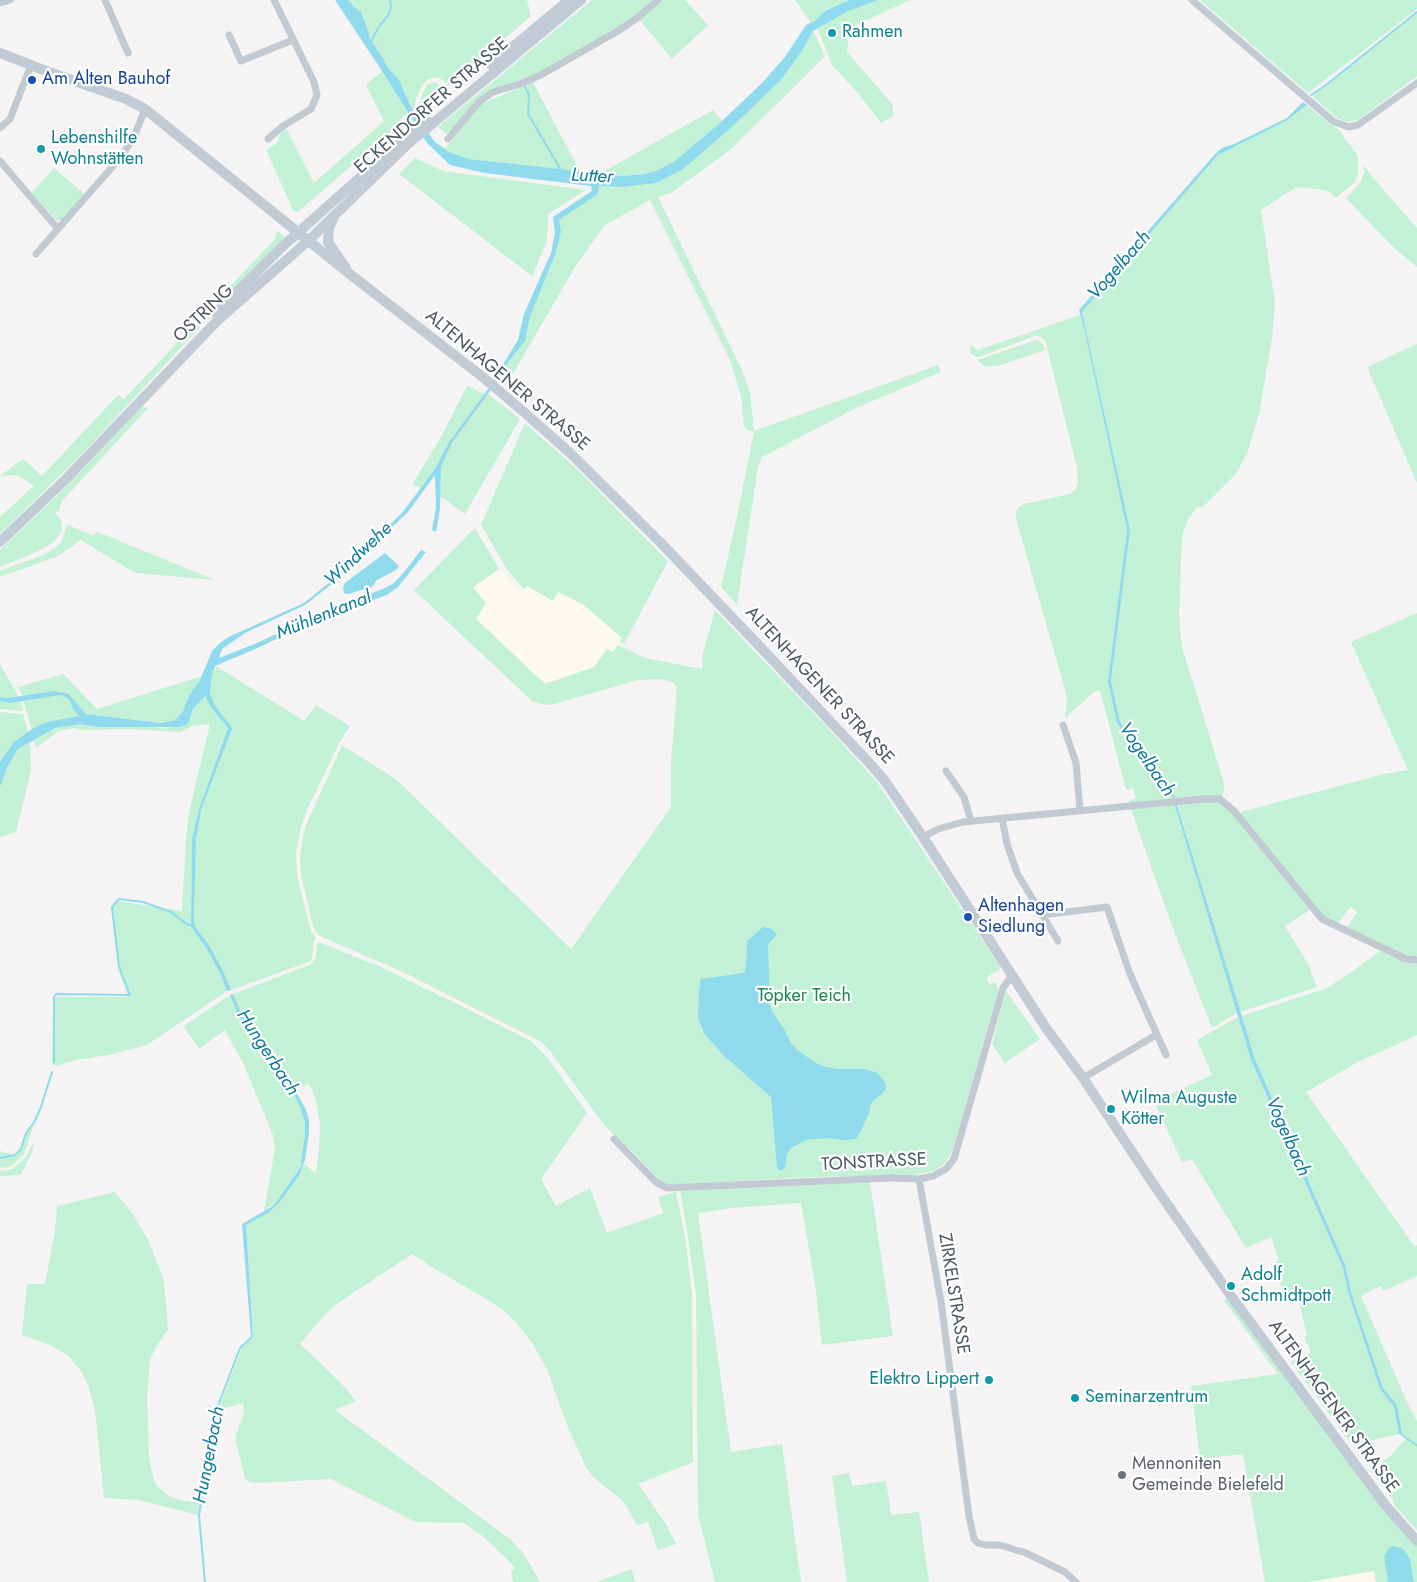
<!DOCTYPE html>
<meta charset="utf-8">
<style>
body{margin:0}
canvas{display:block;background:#f5f3f3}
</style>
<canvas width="1417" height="1582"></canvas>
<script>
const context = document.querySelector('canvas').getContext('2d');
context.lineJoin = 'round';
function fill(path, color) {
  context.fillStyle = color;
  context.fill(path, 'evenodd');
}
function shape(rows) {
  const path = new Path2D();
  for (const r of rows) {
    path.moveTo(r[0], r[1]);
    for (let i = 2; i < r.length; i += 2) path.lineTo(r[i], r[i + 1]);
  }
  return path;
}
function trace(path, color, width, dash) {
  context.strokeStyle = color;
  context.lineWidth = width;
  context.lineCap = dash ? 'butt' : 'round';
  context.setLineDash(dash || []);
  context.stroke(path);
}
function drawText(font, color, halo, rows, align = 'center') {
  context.font = font + ' Jost,sans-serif';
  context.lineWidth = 4.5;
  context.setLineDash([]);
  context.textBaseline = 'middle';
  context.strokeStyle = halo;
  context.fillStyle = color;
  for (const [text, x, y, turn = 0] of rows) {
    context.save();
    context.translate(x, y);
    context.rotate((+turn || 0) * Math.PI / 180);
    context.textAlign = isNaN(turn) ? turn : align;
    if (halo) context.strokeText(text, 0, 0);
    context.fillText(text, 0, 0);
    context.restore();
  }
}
fill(shape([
 [499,569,521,593,527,586,553,600,558,592,585,606,623,638,613,652,607,650,594,667,551,682,544,683,476,618,472,587],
 [1374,1571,1376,1582,1309,1582]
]), '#fdf9ef');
fill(shape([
 [348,0,527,0,531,16,450,85,438,77,427,80,422,86,417,96,415,105,418,113,416,115,411,107,399,80,387,68,383,58,370,39,368,30,361,12,354,7],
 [592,0,657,0,640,15,548,69,519,81,490,90,448,135,438,127],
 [662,0,685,0,708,25,672,59,639,19],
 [795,0,849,0,825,11,815,21,811,23],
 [878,0,910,0,850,28,847,52,893,105,893,116,881,123,858,93,832,65,818,29,830,20,846,12],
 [1200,0,1417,0,1417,9,1308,93],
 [1417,13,1417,76,1358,120,1348,122,1337,118,1311,95,1326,86],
 [813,31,825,56,730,150,671,193,658,197,742,370,750,392,754,431,938,365,941,372,856,408,762,457,758,467,737,605,721,587,736,521,754,432,747,430,744,426,741,396,730,360,650,200,605,225,576,265,510,379,505,385,498,380,506,365,525,341,530,317,556,252,561,232,559,220,598,194,599,186,621,187,683,169,731,128,781,80],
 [382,71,408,113,402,118,395,128,298,212,293,210,267,152,267,149,277,143,281,133,286,128,314,183,384,121,366,85],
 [434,82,439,84,444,91,423,110,420,104,422,94,427,85],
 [533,82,580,172,469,159,456,155,445,149,481,104],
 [1307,105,1328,123,1338,129,1358,156,1358,174,1354,183,1337,197,1334,197,1331,193,1324,190,1299,187,1290,191,1261,210,1275,303,1272,338,1259,414,1248,451,1236,474,1204,506,1196,508,1188,520,1182,536,1179,617,1182,647,1224,783,1224,791,1221,798,1176,800,1174,795,1120,722,1111,681,1130,530,1082,312,1218,155,1286,121],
 [713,110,722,121,675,161,656,171,644,174,623,176,599,174],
 [415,158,443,171,586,190,548,214,547,241,532,276,399,174],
 [1364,165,1374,179,1417,228,1417,267,1391,245,1346,198,1360,183,1364,174],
 [54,168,84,194,62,220,59,221,56,220,32,193],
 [277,230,284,236,283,240,275,250,202,325,83,453,0,534,0,517,34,486,19,476,13,475,0,477,0,476,23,459,42,476,118,395,124,399,275,239],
 [1080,315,1085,332,1127,530,1109,686,1117,723,1172,796,1173,800,1140,803,1129,802,1129,800,1136,799,1133,788,1126,790,1100,690,1094,692,1065,718,1067,697,1016,519,1016,512,1019,507,1024,504,1070,494,1076,489,1078,483,1077,468,1045,340,1039,336,1035,336,979,357,974,356,970,353,971,345,978,350],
 [1036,340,1043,343,1045,350,1001,365,986,367,977,360],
 [1417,344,1417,483,1367,367],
 [467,386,484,394,449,442,435,469,422,488,412,485,441,437],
 [488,394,520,419,465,514,440,496,441,467,452,443],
 [142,407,148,408,62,501,59,510,55,513,61,520,62,530,54,542,36,552,0,567,0,550,68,485],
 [525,423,579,471,668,561,624,644,620,642,622,638,585,606,567,596,558,592,553,601,527,586,524,589,508,571,481,525],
 [68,525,94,536,95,533,98,532,215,580,135,573,81,540,58,556,0,577,0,571,45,554,56,547,62,541,66,526],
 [475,528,499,569,473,587,486,603,476,619,544,683,551,682,594,667,607,649,613,652,618,645,645,658,702,669,703,653,715,610,829,729,877,782,1001,968,986,978,990,985,995,982,999,988,954,1146,950,1156,944,1164,936,1170,916,1175,811,1177,669,1185,663,1184,639,1158,605,1126,550,1051,540,1041,403,972,320,936,317,933,313,926,301,874,300,858,304,830,342,745,397,780,571,949,671,807,671,762,677,688,674,683,661,679,638,680,554,704,547,705,533,702,414,590],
 [1417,613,1417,958,1406,957,1346,929,1357,912,1350,907,1337,925,1322,918,1237,813,1384,774,1408,770,1351,642],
 [0,664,18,696,6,698,0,697],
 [216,666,304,721,316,705,350,726,339,743,308,808,301,827,296,851,297,877,311,931,316,938,314,941,312,959,309,962,231,990,209,945,196,928,194,922,196,839,201,810,232,729,231,726,214,704,210,692,212,675],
 [63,674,97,709,202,676,196,688,189,696,182,713,175,720,161,723,85,714,69,694,22,695,18,687],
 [61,695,69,699,79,717,47,722,32,729,23,700],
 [205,695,210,706,228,728,199,809,192,839,191,927,206,948,220,973,227,991,147,1045,109,1055,75,1060,58,1066,52,1064,53,999,56,997,128,997,118,969,111,909,118,901,182,911,186,838,189,812,210,724,192,726,180,732,128,729,80,730,74,728,59,731,36,748,34,740,55,728,74,724,167,728,188,724,193,709],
 [0,701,10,703,20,701,23,711,0,709],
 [0,712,23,714,28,732,14,742,0,762],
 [30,742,31,771,16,832,0,837,0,787,7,768,18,749],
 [1219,801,1236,816,1310,910,1285,926,1308,964,1317,987,1240,1012,1177,803],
 [1174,803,1237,1013,1212,1028,1169,918,1131,809],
 [319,942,383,968,447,999,531,1041,546,1056,587,1113,541,1179,556,1206,590,1188,607,1233,663,1213,658,1197,676,1192,685,1237,692,1294,693,1462,638,1484,666,1524,676,1544,658,1550,648,1522,637,1525,624,1502,593,1477,587,1469,569,1430,547,1369,532,1343,516,1322,502,1309,488,1300,435,1269,412,1254,335,1305,321,1319,300,1344,342,1384,356,1401,335,1410,510,1539,523,1553,540,1582,513,1582,511,1571,515,1568,511,1563,484,1537,464,1523,415,1522,331,1479,256,1483,249,1482,245,1478,236,1442,236,1434,244,1415,243,1403,218,1410,242,1347,253,1337,246,1225,268,1213,279,1203,299,1176,304,1164,316,1173,319,1150,320,1124,315,1097,309,1084,294,1089,285,1071,271,1051,243,1017,233,994,312,964,316,957,317,944],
 [1380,951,1405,961,1417,963,1417,1035,1358,1062,1306,1092,1414,1246,1417,1245,1417,1276,1383,1291,1380,1286,1361,1296,1407,1402,1417,1421,1417,1444,1402,1434,1397,1405,1383,1388,1351,1292,1346,1267,1255,1059,1242,1016,1327,988,1353,971],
 [1006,991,1040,1039,1005,1063,992,1044],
 [230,995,239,1018,279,1069,298,1102,305,1122,305,1135,301,1161,302,1165,277,1201,264,1211,275,1148,273,1135,243,1063,225,1030,199,1049,184,1026],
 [1238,1017,1251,1060,1343,1268,1348,1292,1380,1389,1394,1407,1399,1434,1352,1445,1291,1362,1311,1352,1304,1337,1307,1336,1299,1301,1294,1291,1285,1294,1271,1265,1279,1260,1271,1237,1246,1248,1192,1159,1182,1162,1154,1101,1212,1075,1197,1040],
 [35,1121,24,1154,10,1167,0,1168,0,1151,15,1155,20,1149,26,1134],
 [35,1140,32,1152,21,1175,0,1176,0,1171,11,1170,26,1157],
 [870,1182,893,1336,822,1345,815,1284,801,1203,732,1208,698,1213,731,1452,782,1444,801,1582,715,1582,698,1515,696,1294,688,1237,680,1191,746,1187,789,1186],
 [115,1192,133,1214,148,1240,163,1277,166,1302,168,1330,156,1347,150,1359,147,1397,149,1457,152,1473,156,1485,169,1496,184,1501,200,1502,198,1515,139,1500,104,1498,95,1410,88,1385,81,1371,69,1356,52,1346,22,1335,27,1284,45,1284,55,1230,57,1206],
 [1223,1299,1229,1300,1410,1540,1417,1546,1417,1582,1414,1582,1413,1571,1384,1557,1388,1582,1376,1582,1374,1571,1309,1582,1265,1582,1243,1454,1200,1459,1191,1386,1278,1374],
 [1406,1439,1417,1447,1417,1530,1395,1506,1392,1498,1372,1472,1369,1472,1394,1453,1394,1451],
 [849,1473,852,1486,886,1481,891,1515,919,1512,929,1582,847,1582,832,1476],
 [631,1569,636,1582,597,1582]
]), '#c3f1d5');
fill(shape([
 [335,0,348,0,354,7,361,12,368,30,370,39,383,58,388,68,399,80,411,107,434,141,449,152,469,159,623,176,644,174,656,171,675,161,722,121,762,83,785,57,806,25,815,21,825,11,849,0,878,0,846,12,813,31,803,49,781,80,731,128,683,169,656,183,621,187,599,186,598,194,559,220,561,232,556,252,530,317,525,341,506,365,498,380,452,443,441,467,440,509,436,532,432,530,436,508,435,475,408,512,332,584,305,605,245,633,222,649,219,658,257,643,318,614,385,588,394,583,405,571,421,550,426,552,398,587,387,595,320,619,253,650,215,666,212,675,210,692,214,704,231,726,232,729,201,810,196,839,194,922,196,928,209,945,223,971,231,990,227,991,220,973,206,948,191,927,192,839,199,809,228,728,210,706,205,696,193,709,188,724,179,727,99,727,80,724,55,728,18,749,7,768,0,787,0,762,14,742,32,729,47,722,79,716,73,709,69,699,61,695,10,703,0,701,0,697,7,698,54,691,69,694,86,714,161,723,175,720,182,713,189,696,200,680,212,651,220,643,230,636,242,631,304,603,330,582,402,513,435,469,449,442,488,389,518,340,524,314,551,253,555,233,553,217,592,191,591,186,485,173,450,165,427,143,382,71],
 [1303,102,1307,105,1286,121,1218,155,1082,312,1130,530,1111,681,1120,722,1174,795,1255,1059,1346,1267,1351,1292,1383,1388,1397,1405,1402,1434,1417,1444,1417,1447,1399,1434,1394,1407,1380,1389,1348,1292,1343,1268,1251,1060,1172,796,1117,723,1108,682,1127,530,1085,332,1079,310,1216,153,1222,148,1234,144,1287,118],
 [385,553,399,566,396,570,377,580,372,587,348,594,344,593,343,588,345,583],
 [763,927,772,929,777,935,768,944,770,1006,773,1013,783,1027,791,1043,797,1050,816,1063,826,1067,838,1069,865,1069,878,1073,885,1083,886,1088,884,1092,872,1102,870,1106,869,1113,859,1135,855,1139,845,1140,828,1138,806,1140,791,1148,787,1154,785,1168,780,1171,777,1167,771,1097,724,1056,704,1033,698,1018,699,991,701,979,744,973,746,968,747,941],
 [233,994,243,1017,271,1051,285,1071,306,1110,309,1120,309,1133,305,1160,299,1176,279,1203,268,1213,246,1225,253,1337,247,1340,251,1337,242,1224,271,1207,277,1201,302,1165,301,1161,305,1135,305,1122,298,1102,279,1069,239,1018,230,995],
 [1393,1546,1403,1549,1410,1559,1414,1582,1388,1582,1384,1557,1389,1548]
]), '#90daee');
trace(shape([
 [371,42,378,28,389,14,391,7,390,0],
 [525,87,529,95,528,114,561,170],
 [1311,95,1326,85,1417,12],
 [54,1062,54,997,56,994,130,995,119,966,112,907,119,899,143,902,171,912,188,925,192,925],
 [0,1158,15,1155,21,1149,26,1133,35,1121,41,1107,52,1072],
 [205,1582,199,1516,214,1416,240,1348,251,1338]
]), '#90daee', 2);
trace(shape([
 [105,0,128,53],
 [1192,0,1334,122,1341,124,1348,127,1358,125,1417,83],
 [0,3,10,0],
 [229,35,241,61,293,40],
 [0,128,10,119,31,65],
 [268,139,283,126,311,109,317,95,314,82,274,0],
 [448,139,479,102,493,92,520,84,541,75,618,31,637,18,658,0],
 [0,161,58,229],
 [36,254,121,157,134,137,145,109],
 [1063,725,1076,763,1080,810],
 [946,771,964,797,971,821],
 [1002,818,1007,844,1017,873,1058,941],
 [923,837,938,829,963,822,1203,799,1220,799,1234,811,1322,919,1406,959,1417,960],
 [1042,915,1107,907,1130,974,1166,1055],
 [1083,1078,1156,1035],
 [614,1139,657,1183,667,1188,890,1178,919,1179,933,1176,946,1169,954,1159,1003,988,1012,975],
 [919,1179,941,1302,969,1516,974,1539,978,1543,985,1545,1000,1545,1026,1553,1065,1572,1076,1582]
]), '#c1cad2', 7);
trace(shape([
 [0,53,46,71,126,99,145,109,351,275,484,378,525,413,569,452,661,543,766,653,873,767,885,781,923,837,1046,1028,1083,1078,1154,1185,1231,1296,1386,1506,1417,1541],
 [491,65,569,0],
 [334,217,329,228,328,242,346,268],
 [216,313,284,245,426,119],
 [0,542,66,479,217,321,308,241,408,144,581,0]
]), '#c1cbd6', 10);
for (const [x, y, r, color] of [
 [832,33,5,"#0f9aa8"],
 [32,80,5,"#1a4fb4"],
 [41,149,5,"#0f9aa8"],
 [968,917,5,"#1a4fb4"],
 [1111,1109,5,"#0f9aa8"],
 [1231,1286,5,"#0f9aa8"],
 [989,1380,5,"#0f9aa8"],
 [1075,1398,5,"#0f9aa8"],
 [1122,1475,5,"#6b7280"]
]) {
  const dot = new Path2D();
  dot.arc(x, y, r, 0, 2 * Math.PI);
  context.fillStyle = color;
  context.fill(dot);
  trace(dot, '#fff', 2);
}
drawText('18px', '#0d838f', '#fff', [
 ["Rahmen",842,33],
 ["Lebenshilfe",51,139],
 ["Wohnstätten",51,160],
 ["Wilma Auguste",1121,1099],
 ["Kötter",1121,1120],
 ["Adolf",1241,1276],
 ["Schmidtpott",1241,1297],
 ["Elektro Lippert",979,1380,"right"],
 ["Seminarzentrum",1085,1398]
], 'left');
drawText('18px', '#164399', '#fff', [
 ["Am Alten Bauhof",42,80],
 ["Altenhagen",978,907],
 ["Siedlung",978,928]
], 'left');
drawText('18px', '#4a5661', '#fff', [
 ["ECKENDORFER STRASSE",432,106,-41],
 ["OSTRING",204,314,-44],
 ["ALTENHAGENER STRASSE",507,381,40],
 ["ALTENHAGENER STRASSE",819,686,47],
 ["TONSTRASSE",874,1163,-3],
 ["ZIRKELSTRASSE",953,1294,81],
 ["ALTENHAGENER STRASSE",1333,1407,54]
]);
drawText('18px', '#17864f', '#fff', [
 ["Töpker Teich",804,997]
]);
drawText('18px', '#5b616d', '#fff', [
 ["Mennoniten",1132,1465],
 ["Gemeinde Bielefeld",1132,1486]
], 'left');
drawText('italic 19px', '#0c7c9b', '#fff', [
 ["Lutter",592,177,3],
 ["Vogelbach",1120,266,-49],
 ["Windwehe",359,555,-43],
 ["Mühlenkanal",324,616,-22],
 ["Vogelbach",1146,760,56],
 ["Hungerbach",267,1053,57],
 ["Vogelbach",1287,1137,66],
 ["Hungerbach",210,1455,-79]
]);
</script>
